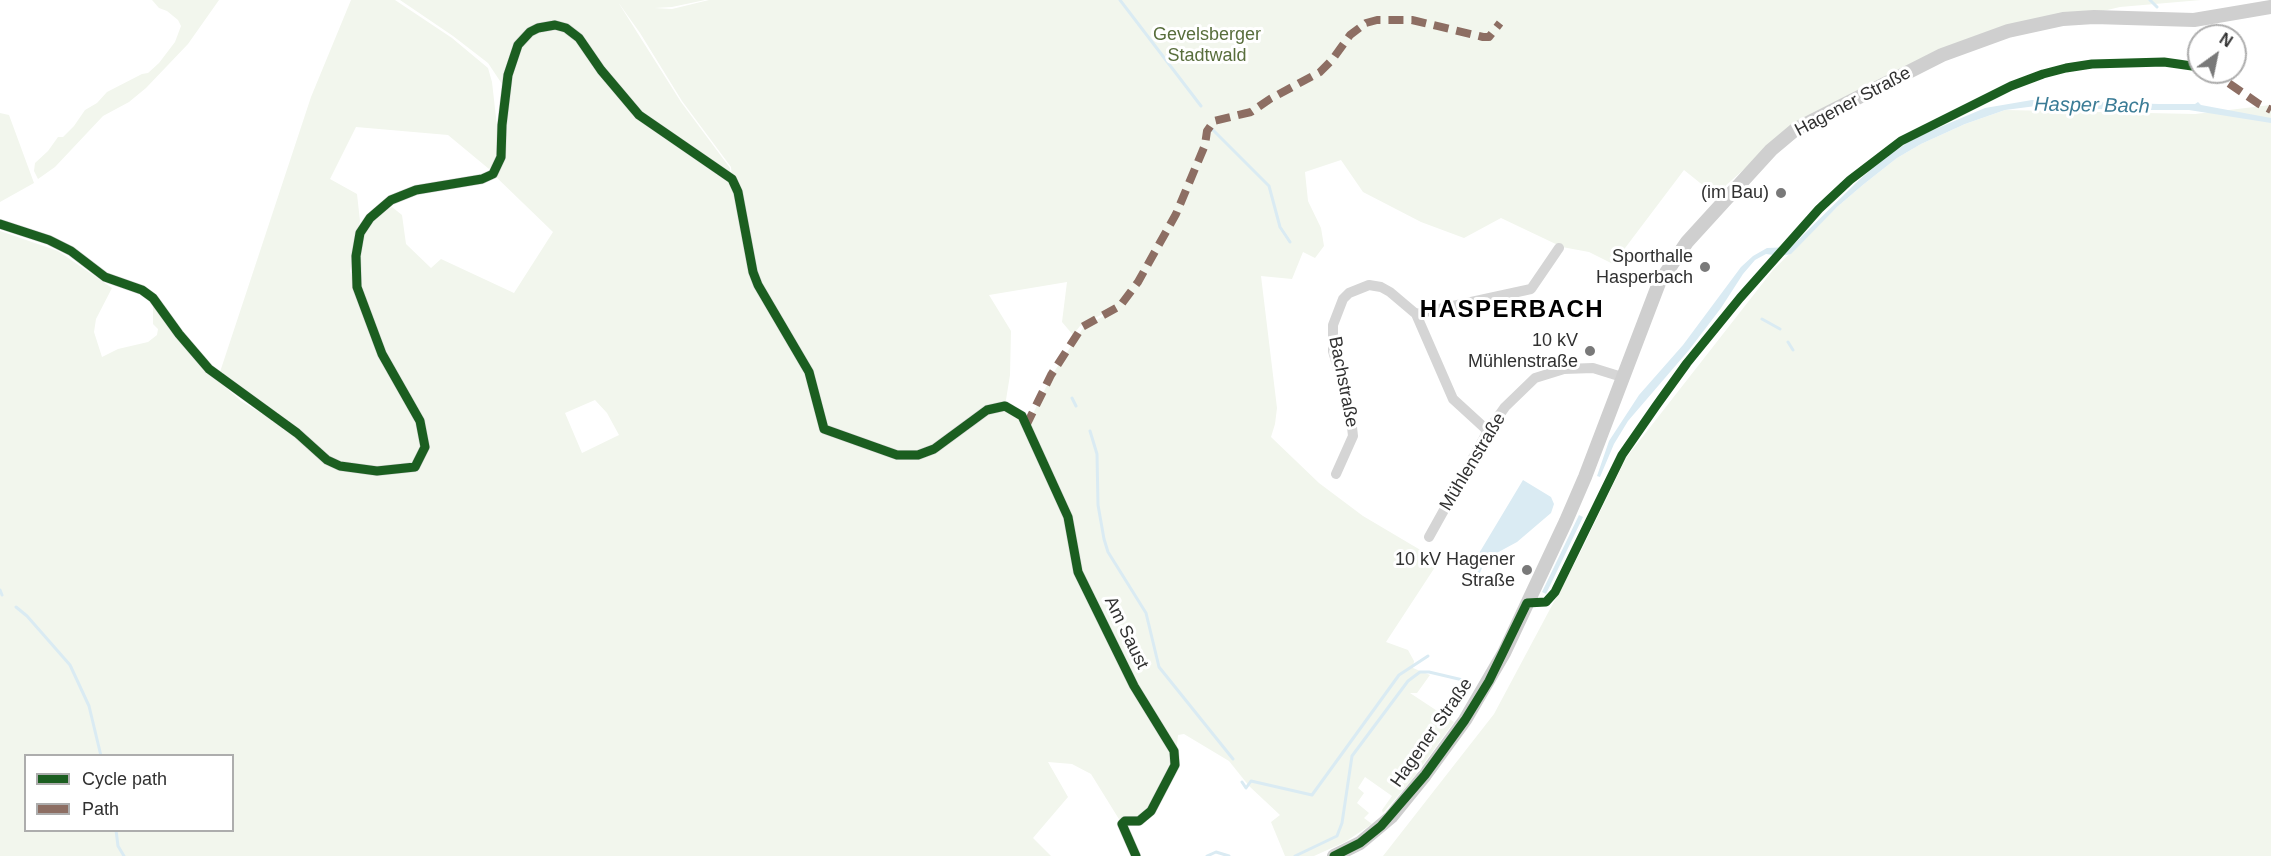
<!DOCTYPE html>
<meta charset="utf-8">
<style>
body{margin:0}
#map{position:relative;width:2271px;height:856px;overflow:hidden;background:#fff;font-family:Helvetica,sans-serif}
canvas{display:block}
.legend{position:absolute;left:24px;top:754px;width:210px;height:78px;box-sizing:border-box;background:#fff;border:2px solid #adadad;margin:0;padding:8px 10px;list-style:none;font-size:18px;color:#313131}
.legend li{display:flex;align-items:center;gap:12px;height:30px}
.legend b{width:30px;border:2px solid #adadad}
.north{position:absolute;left:2187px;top:24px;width:60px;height:60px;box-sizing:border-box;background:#fff;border:2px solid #adadad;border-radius:50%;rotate:33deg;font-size:16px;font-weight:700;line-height:24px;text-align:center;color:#313131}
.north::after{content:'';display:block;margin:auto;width:21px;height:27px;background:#797979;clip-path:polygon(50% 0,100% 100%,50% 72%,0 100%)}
</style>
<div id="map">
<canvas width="2271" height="856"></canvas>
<ul class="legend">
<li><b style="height:8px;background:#1b5e20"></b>Cycle path</li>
<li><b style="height:8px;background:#8d6e63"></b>Path</li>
</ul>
<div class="north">N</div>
</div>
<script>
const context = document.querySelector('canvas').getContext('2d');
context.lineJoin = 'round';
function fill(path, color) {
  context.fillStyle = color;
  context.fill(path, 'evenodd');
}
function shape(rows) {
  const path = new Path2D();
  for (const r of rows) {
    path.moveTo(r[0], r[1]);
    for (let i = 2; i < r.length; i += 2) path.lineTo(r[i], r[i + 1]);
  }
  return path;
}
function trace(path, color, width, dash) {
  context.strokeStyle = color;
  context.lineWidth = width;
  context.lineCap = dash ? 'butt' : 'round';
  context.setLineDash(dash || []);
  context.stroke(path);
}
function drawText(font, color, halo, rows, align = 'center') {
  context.font = font + ' Helvetica,sans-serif';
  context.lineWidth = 6;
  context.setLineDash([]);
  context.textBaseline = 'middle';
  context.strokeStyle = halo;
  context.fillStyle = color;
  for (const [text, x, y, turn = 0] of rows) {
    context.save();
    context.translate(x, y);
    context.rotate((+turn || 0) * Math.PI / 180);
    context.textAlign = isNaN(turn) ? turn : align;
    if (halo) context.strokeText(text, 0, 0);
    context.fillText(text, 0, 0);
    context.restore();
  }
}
fill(shape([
 [152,0,219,0,188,44,146,88,129,102,103,116,55,167,38,179,34,171,35,163,48,151,58,137,63,137,74,126,85,110,97,103,107,92,142,74,148,73,159,63,175,42,181,26,178,20,167,11,159,8],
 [351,0,395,0,452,38,488,68,492,82,498,135,498,159,489,169,448,135,356,127,330,179,357,194,360,221,350,271,363,315,380,358,417,422,422,448,412,465,414,468,426,447,420,421,384,353,360,286,357,256,362,234,376,214,392,207,402,215,406,244,431,268,441,259,514,293,553,232,493,174,502,155,503,125,509,75,516,52,524,39,538,30,555,26,566,28,574,33,599,70,638,115,702,159,703,157,640,113,622,95,601,69,580,37,566,26,555,25,538,28,523,38,512,59,506,90,488,63,453,36,400,0,705,0,672,7,654,8,672,9,709,0,2201,0,2120,7,1950,47,1793,126,1715,195,1684,170,1613,264,1589,252,1562,247,1501,218,1464,238,1421,222,1363,192,1341,160,1305,172,1308,201,1321,228,1324,246,1315,258,1303,252,1292,279,1261,276,1277,408,1275,424,1271,437,1319,483,1363,516,1439,561,1386,642,1408,650,1414,661,1413,668,1430,675,1417,693,1410,693,1454,722,1411,781,1383,813,1382,810,1392,796,1365,777,1358,788,1364,793,1357,803,1369,813,1364,818,1372,824,1345,842,1314,856,1285,856,1271,822,1280,815,1249,786,1229,761,1184,734,1178,735,1175,765,1151,811,1139,821,1125,821,1122,824,1091,774,1072,764,1048,762,1068,797,1033,838,1051,856,0,856,0,231,58,251,112,288,96,319,94,332,102,357,118,349,148,342,157,335,158,329,153,324,153,305,162,303,167,308,165,321,199,364,241,401,289,430,324,459,327,453,282,417,220,372,311,97],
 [618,2,640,33,682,101,731,167,732,178,739,191,755,272,788,338,758,285,753,272,738,192,731,179,730,168,681,102],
 [1067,282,1062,322,1073,335,1080,326,1112,309,1114,310,1083,328,1052,375,1027,426,1051,474,1069,517,1079,571,1121,657,1077,573,1067,517,1020,416,1004,407,988,410,933,449,987,409,1005,406,1010,375,1011,331,989,295],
 [595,400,607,413,619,435,582,453,565,413],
 [26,756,232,756,232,830,26,830],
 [2271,105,2271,856,1383,856,1494,714,1581,551,1626,458,1773,270,1837,207,1864,184,1897,158,1921,144,1965,124,2005,110,2195,114],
 [0,113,9,115,34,183,0,202]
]), '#f2f6ed');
fill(shape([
 [2032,100,2159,104,2195,104,2198,102,2201,105,2271,118,2271,123,2189,110,2119,110,2036,106,2005,110,1965,124,1921,144,1897,158,1864,184,1837,207,1791,254,1781,256,1766,254,1755,260,1743,274,1721,308,1689,350,1628,421,1614,444,1600,477,1597,476,1609,441,1639,395,1683,345,1741,267,1753,256,1767,248,1791,247,1860,179,1886,157,1907,143,1926,133,1985,108],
 [1523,480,1551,497,1554,504,1551,513,1517,542,1493,555,1483,565,1480,573,1475,572,1475,560],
 [1579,515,1583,517,1546,594,1542,592]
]), '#daebf3');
trace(shape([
 [1120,0,1201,106],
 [2150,0,2157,7],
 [2191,42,2191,56],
 [1212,129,1269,186,1280,227,1290,242],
 [1762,319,1780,329],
 [1788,342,1793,350],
 [1072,398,1076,406],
 [1090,431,1097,454,1098,505,1104,539,1108,552,1146,613,1159,667,1233,759],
 [0,590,2,595],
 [16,607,27,616,70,665,89,706,101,756],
 [1242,782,1246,788,1251,781,1312,795,1399,675,1428,656],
 [116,830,118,846,124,856],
 [1207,856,1216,852,1229,856],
 [1295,856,1337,836,1342,823,1352,756,1408,681,1420,672,1429,672,1467,681]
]), '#daebf3', 3);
trace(shape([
 [0,224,49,240,71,251,105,277,142,290,153,298,179,334,209,369,297,433,327,460,340,466,377,471,415,467,425,447,420,421,382,354,357,287,356,256,360,233,370,218,391,200,416,190,482,179,493,174,501,157,502,125,508,75,518,45,530,32,538,28,555,25,566,28,579,38,601,70,639,115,732,179,738,192,753,272,758,285,809,372,824,429,897,455,918,455,934,449,987,410,1005,406,1022,416,1068,517,1078,572,1134,686,1174,751,1175,765,1151,811,1139,821,1125,821,1122,824,1136,856],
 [1416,314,1531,289,1559,248],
 [1336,474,1353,436,1350,409,1333,351,1333,325,1343,299,1349,293,1369,285,1381,287,1390,292,1416,314,1453,399,1488,431],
 [1429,537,1488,431,1505,407,1535,378,1564,369,1593,368,1622,377]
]), '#d5d5d5', 10);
trace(shape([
 [1334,856,1360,843,1391,817,1425,775,1465,720,1504,653,1566,521,1585,477,1659,283,1687,242,1771,150,1796,129,1942,55,2008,31,2063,19,2094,17,2194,20,2271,7]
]), '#cfcfcf', 14);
trace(shape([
 [2209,72,2224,80,2259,104,2271,110],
 [1026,426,1051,375,1082,327,1120,306,1138,282,1176,214,1205,145,1207,131,1214,121,1251,112,1270,99,1320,72,1332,60,1350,35,1366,23,1377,20,1412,20,1483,37,1489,37,1500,23]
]), '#8d6e63', 8, [15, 8]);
trace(shape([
 [0,224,49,240,71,251,105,277,142,290,153,298,179,334,209,369,297,433,327,460,340,466,377,471,415,467,425,447,420,421,382,354,357,287,356,256,360,233,370,218,391,200,416,190,482,179,493,174,501,157,502,125,508,75,518,45,530,32,538,28,555,25,566,28,579,38,601,70,639,115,732,179,738,192,753,272,758,285,809,372,824,429,897,455,918,455,934,449,987,410,1005,406,1022,416,1068,517,1078,572,1134,686,1174,751,1175,765,1151,811,1139,821,1125,821,1122,824,1136,856],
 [1334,856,1360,843,1381,826,1425,775,1465,720,1489,681,1527,603,1546,602,1555,592,1622,455,1656,406,1687,363,1740,298,1819,209,1850,180,1901,141,2011,86,2043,74,2066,68,2092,64,2164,62,2199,67]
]), '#1b5e20', 9);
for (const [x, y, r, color] of [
 [1781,193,6,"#797979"],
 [1705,267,6,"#797979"],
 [1590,351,6,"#797979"],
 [1527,570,6,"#797979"]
]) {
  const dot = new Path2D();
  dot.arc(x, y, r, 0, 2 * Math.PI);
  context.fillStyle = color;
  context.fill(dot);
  trace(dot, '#fff', 2);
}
drawText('18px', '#586e3c', '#fff', [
 ["Gevelsberger",1207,35],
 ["Stadtwald",1207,56]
]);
drawText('18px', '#313131', '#fff', [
 ["Hagener Straße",1853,102,-28],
 ["Bachstraße",1343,382,79],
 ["Mühlenstraße",1473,462,-59],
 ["Am Saust",1126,633,64],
 ["Hagener Straße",1432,733,-55]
]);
drawText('18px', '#313131', '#fff', [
 ["(im Bau)",1769,193],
 ["Sporthalle",1693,257],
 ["Hasperbach",1693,278],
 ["10 kV",1578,341],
 ["Mühlenstraße",1578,362],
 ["10 kV Hagener",1515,560],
 ["Straße",1515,581]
], 'right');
drawText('italic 20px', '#3b7c96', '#fff', [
 ["Hasper Bach",2092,106,1]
]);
context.letterSpacing = '1.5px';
drawText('bold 24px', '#000', '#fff', [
 ["HASPERBACH",1512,310]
]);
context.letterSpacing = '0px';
</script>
